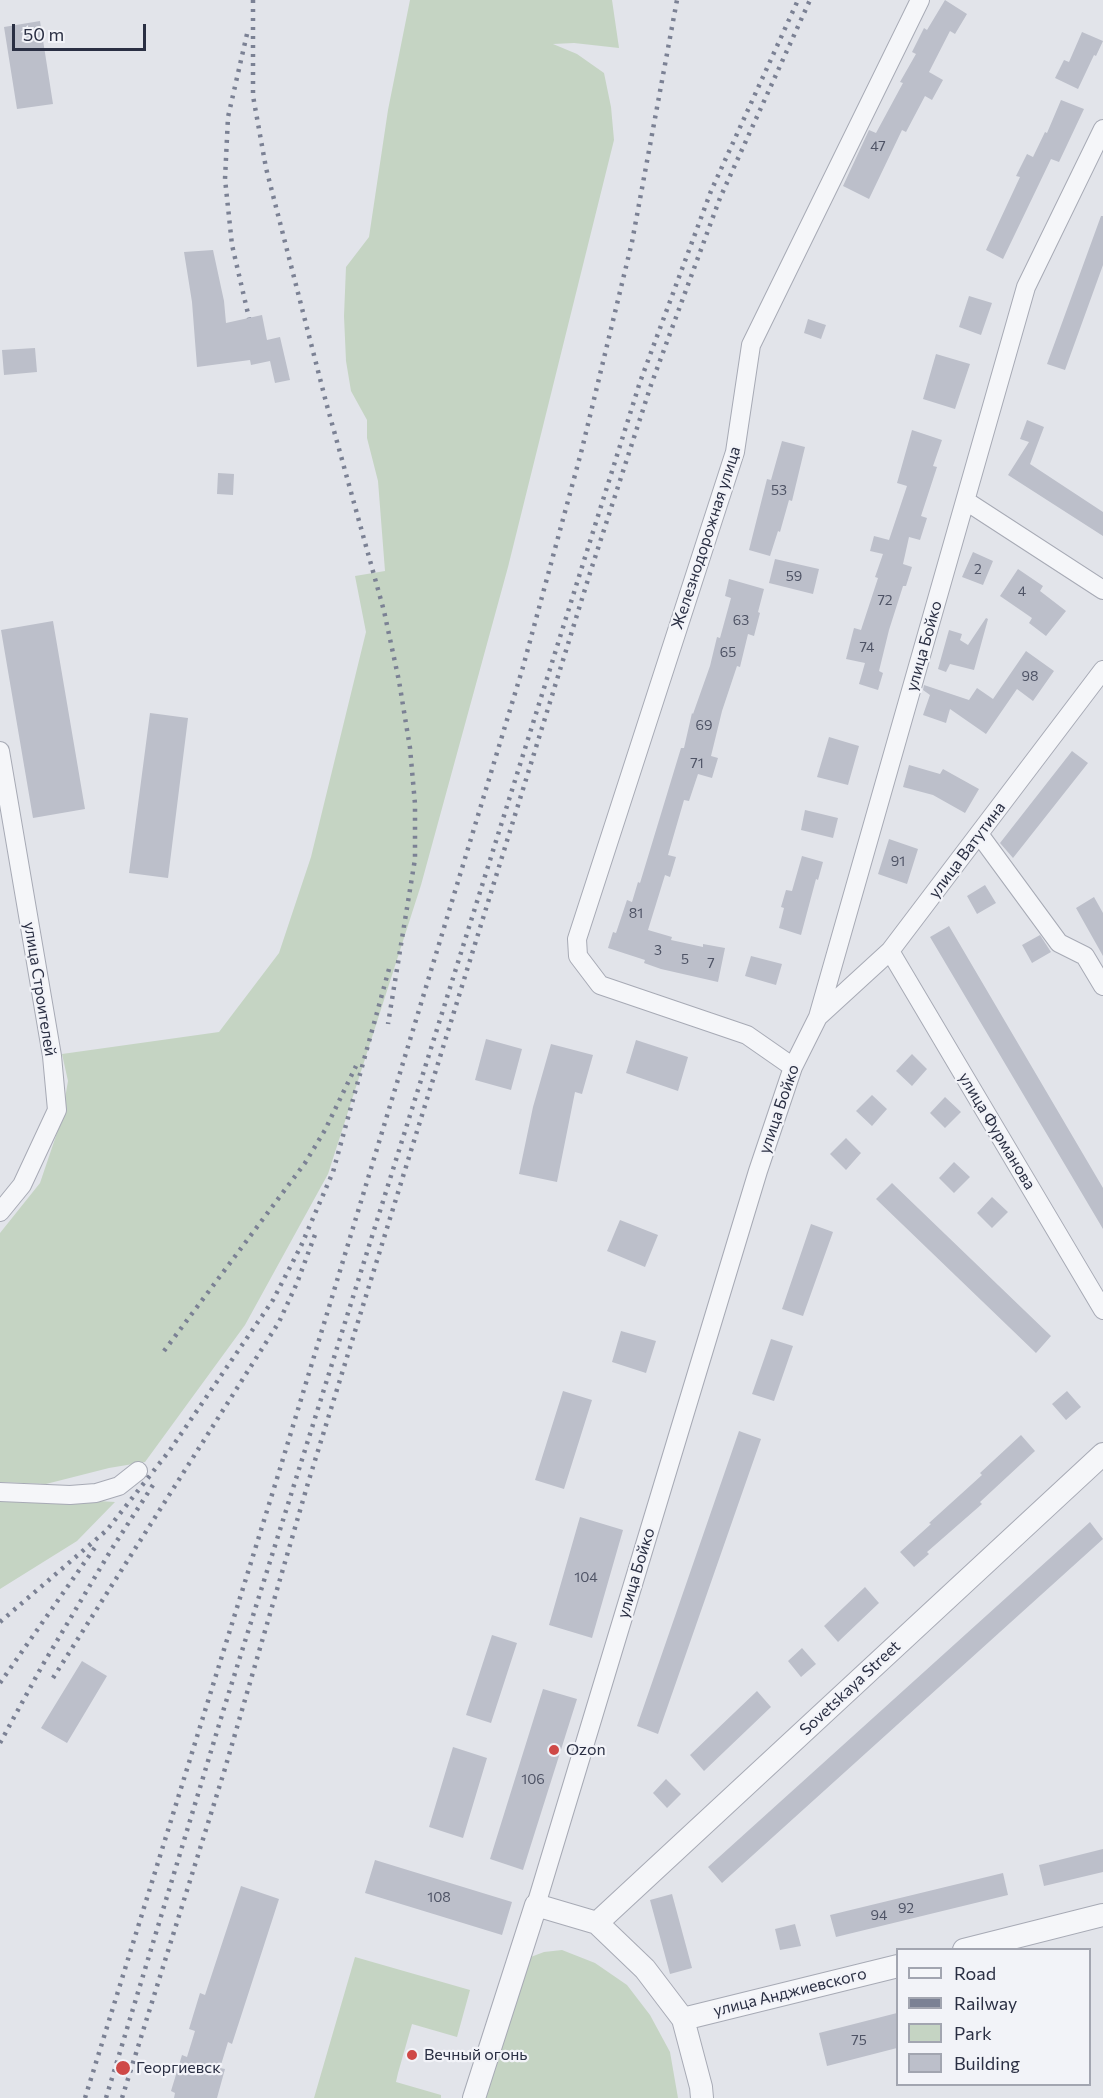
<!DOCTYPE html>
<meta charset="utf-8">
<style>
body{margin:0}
#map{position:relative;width:1103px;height:2098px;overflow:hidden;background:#e2e4ea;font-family:Commissioner,sans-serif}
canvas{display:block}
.legend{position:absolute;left:896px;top:1948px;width:195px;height:138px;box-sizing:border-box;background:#f2f3f8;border:2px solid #a2a5b0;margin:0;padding:8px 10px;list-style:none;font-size:18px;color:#2a2f43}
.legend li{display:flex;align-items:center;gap:12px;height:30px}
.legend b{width:30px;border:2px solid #a2a5b0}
.scale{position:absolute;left:12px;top:24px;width:134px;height:27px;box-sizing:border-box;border:3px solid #2a2f43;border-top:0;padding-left:8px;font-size:18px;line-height:21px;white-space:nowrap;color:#2a2f43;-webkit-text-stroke:4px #f2f3f8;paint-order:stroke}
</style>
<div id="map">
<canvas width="1103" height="2098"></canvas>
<ul class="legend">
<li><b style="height:8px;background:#f5f6f9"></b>Road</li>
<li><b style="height:8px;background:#7b8194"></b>Railway</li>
<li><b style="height:16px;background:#c5d4c3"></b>Park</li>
<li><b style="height:16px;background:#bcbfca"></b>Building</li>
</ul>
<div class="scale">50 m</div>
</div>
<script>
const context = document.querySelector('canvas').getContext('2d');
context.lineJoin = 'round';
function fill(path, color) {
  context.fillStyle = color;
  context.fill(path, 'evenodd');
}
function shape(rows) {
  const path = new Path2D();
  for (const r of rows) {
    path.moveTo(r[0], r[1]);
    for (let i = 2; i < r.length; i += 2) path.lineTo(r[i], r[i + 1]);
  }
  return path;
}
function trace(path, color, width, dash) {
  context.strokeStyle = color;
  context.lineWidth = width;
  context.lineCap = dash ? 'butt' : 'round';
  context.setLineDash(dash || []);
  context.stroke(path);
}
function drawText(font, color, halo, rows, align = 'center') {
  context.font = font + ' Commissioner,sans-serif';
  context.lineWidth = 4.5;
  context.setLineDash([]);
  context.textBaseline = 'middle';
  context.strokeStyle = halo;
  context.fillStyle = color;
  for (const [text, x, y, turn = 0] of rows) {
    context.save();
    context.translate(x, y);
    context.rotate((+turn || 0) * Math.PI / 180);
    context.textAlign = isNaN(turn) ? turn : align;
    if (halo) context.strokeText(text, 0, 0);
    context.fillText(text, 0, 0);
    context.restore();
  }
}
fill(shape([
 [410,0,612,0,619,48,574,43,553,44,577,54,604,73,611,107,614,140,508,567,421,885,328,1174,245,1325,145,1462,109,1468,46,1484,0,1482,0,1233,40,1183,61,1121,68,1081,62,1054,219,1032,279,953,311,857,366,632,355,576,385,571,378,481,367,438,367,420,351,391,346,361,344,316,346,267,369,237,388,110],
 [0,1495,115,1502,77,1541,0,1589],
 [562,1950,595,1963,627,1985,650,2015,670,2052,678,2098,485,2098,528,1958,544,1952],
 [355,1957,470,1990,457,2037,412,2024,398,2073,396,2082,441,2095,441,2098,314,2098]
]), '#c5d4c3');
fill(shape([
 [945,0,967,14,955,34,950,31,929,72,943,80,932,100,925,96,906,132,902,130,869,199,843,186,869,130,876,133,903,83,900,82,916,54,912,52,924,28,927,30],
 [40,21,53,104,17,109,4,27],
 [1082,32,1103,41,1096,56,1094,55,1078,89,1055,78,1064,60,1069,62],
 [1061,100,1084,109,1059,162,1051,159,1003,259,986,250,1020,177,1016,176,1027,154,1033,157,1045,132,1047,133],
 [1101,216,1103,216,1103,265,1065,370,1047,364],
 [213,250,224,301,226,323,262,315,267,340,280,337,290,380,275,383,270,361,251,365,250,360,197,367,192,302,184,252],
 [969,296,992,303,981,335,959,327],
 [808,319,826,325,821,339,804,333],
 [35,348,37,372,4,375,2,350],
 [936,354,970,364,955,409,923,399],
 [1027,420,1044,427,1030,464,1103,512,1103,536,1008,475,1029,442,1020,439],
 [912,430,942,440,933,466,937,467,921,516,927,518,920,540,909,537,903,564,912,567,906,586,903,586,889,630,879,671,883,673,878,690,859,684,865,663,846,659,854,628,861,630,878,578,875,577,883,554,870,551,874,536,889,540,907,486,897,483],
 [782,441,805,447,792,501,789,500,780,532,778,531,770,556,749,550,767,479,771,480],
 [218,473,234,474,233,495,217,494],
 [973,552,993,561,983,585,962,577],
 [775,559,819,569,813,594,769,583],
 [1018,569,1043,586,1040,591,1066,611,1046,636,1029,623,1032,618,1000,596],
 [729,579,764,589,758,612,760,613,754,636,748,634,740,667,737,666,722,711,711,756,718,758,712,778,698,774,689,801,684,800,668,855,676,857,670,877,665,875,648,930,672,937,671,940,703,947,703,944,725,948,718,982,661,969,644,963,645,960,608,948,613,932,616,933,627,900,632,902,638,882,640,883,681,748,684,748,692,713,693,714,710,666,717,637,720,638,731,598,725,596],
 [986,618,988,619,974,670,950,664,946,672,938,669,949,630,962,634,960,640,968,645],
 [53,621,85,809,33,818,1,630],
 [1026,651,1054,671,1033,701,1017,689,986,734,950,709,946,723,923,715,930,695,923,690,924,685,969,700,977,688,993,699],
 [150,713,188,718,168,878,129,873],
 [829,737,859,746,848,785,817,777],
 [1072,751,1088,763,1013,858,1000,843],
 [909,765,940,774,943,769,979,789,965,813,933,795,903,787],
 [805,810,838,818,833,838,801,830],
 [889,839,918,849,907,884,878,874],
 [802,856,823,862,818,880,816,879,801,935,779,928,784,908,781,907,786,890,792,891],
 [985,885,996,903,977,914,967,896],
 [1094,897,1103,913,1103,956,1076,908],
 [949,926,1103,1188,1103,1229,930,937],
 [1040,935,1051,952,1032,963,1022,945],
 [751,956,782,964,776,985,745,976],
 [486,1039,522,1049,511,1090,475,1080],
 [636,1040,688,1057,678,1091,626,1073],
 [551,1044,593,1055,582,1094,575,1092,557,1182,519,1174,533,1107],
 [912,1054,927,1069,912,1086,896,1071],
 [872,1095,887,1109,872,1126,856,1111],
 [945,1097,961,1112,945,1128,930,1113],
 [846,1138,861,1153,846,1170,830,1154],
 [954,1162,970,1177,954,1193,939,1178],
 [892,1183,1051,1336,1036,1353,876,1199],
 [992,1197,1008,1212,992,1228,977,1213],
 [620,1220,658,1235,645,1267,607,1251],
 [811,1224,833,1232,803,1316,782,1309],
 [621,1331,656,1341,646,1373,612,1362],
 [771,1339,793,1346,774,1401,752,1394],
 [563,1391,592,1400,564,1489,535,1480],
 [1067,1391,1081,1407,1066,1420,1052,1404],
 [739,1431,761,1439,658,1734,637,1726],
 [1021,1435,1035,1451,980,1502,982,1504,927,1552,929,1554,914,1567,900,1552,931,1524,929,1523,982,1475,980,1473],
 [580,1517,623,1530,592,1638,549,1625],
 [1090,1522,1103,1539,722,1883,708,1867],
 [865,1587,879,1603,838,1642,824,1626],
 [492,1635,517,1643,491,1723,466,1715],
 [802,1648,816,1664,801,1677,788,1661],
 [82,1661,107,1676,67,1743,41,1728],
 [543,1689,577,1699,523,1870,490,1859],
 [757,1691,771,1707,704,1771,690,1755],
 [453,1747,487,1758,463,1838,429,1827],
 [666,1779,681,1794,667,1808,653,1793],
 [1103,1849,1103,1872,1044,1886,1039,1865],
 [375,1860,512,1902,502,1935,365,1893],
 [1003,1873,1008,1895,836,1937,830,1915],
 [241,1886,279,1899,232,2044,228,2042,220,2068,225,2069,217,2098,174,2098,175,2093,171,2091,182,2055,187,2057,195,2031,189,2029,200,1993,205,1995],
 [672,1894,692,1968,670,1974,650,1900],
 [795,1924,801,1946,780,1950,775,1929],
 [897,2013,897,2048,827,2066,819,2033]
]), '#bcbfca');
const minor = shape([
 [966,501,1103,590],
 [0,751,52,1056,57,1110,22,1185,0,1212],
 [979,834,1059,943,1085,956,1103,986],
 [890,951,1103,1310],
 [819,1016,890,951,1103,670],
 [793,1067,747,1035,600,985,578,956,577,939,735,452,751,345,920,0],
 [0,1492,70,1495,96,1493,119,1486,138,1471],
 [536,1905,758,1171,793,1067,818,1017,1026,287,1103,129]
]);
const tertiary = shape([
 [597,1923,1103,1454],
 [964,1950,1103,1915],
 [683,2019,898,1966],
 [474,2098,536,1905,597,1923,645,1969,683,2019,701,2087,702,2098]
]);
trace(minor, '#a7aab5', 20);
trace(tertiary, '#a7aab5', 24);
trace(minor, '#f5f6f9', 18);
trace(tertiary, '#f5f6f9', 22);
trace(shape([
 [253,0,253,96,266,168,326,402,384,611,399,681,410,748,415,804,415,859,388,1024],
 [247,34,228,117,225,179,232,245,249,318],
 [164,1351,305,1163,325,1130,356,1066],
 [0,1622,107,1530,170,1450,273,1300,301,1246,333,1172,389,969],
 [53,1678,279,1322,297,1283,316,1232],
 [0,1683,96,1546],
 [0,1743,42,1666,111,1550,153,1485],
 [85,2098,279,1472,523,667,582,449,632,242,677,0],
 [106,2098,225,1705,640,382,711,191,798,0],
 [122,2098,224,1772,308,1483,590,573,651,385,720,198,810,0]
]), '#7b8194', 4.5, [3, 6]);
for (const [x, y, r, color] of [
 [554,1750,6,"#cf4947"],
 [412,2055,6,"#cf4947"],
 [123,2068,8,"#cf4947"]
]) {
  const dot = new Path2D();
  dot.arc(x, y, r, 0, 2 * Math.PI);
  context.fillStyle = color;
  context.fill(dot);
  trace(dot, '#f2f3f8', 2);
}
drawText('14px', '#4e5365', null, [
 ["47",878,146],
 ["53",779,490],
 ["2",978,569],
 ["59",794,576],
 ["4",1022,591],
 ["72",885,600],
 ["63",741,620],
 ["74",867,647],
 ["65",728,652],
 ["98",1030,676],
 ["69",704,725],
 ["71",697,763],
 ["91",898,861],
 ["81",636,913],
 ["3",658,950],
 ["5",685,959],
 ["7",711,963],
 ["104",586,1577],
 ["106",533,1779],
 ["108",439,1897],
 ["92",906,1908],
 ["94",879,1915],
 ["75",859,2040]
]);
drawText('16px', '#2a2f43', '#f2f3f8', [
 ["Железнодорожная улица",706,538,-72],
 ["улица Бойко",924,646,-74],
 ["улица Ватутина",967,850,-53],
 ["улица Строителей",40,989,81],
 ["улица Бойко",779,1109,-71],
 ["улица Фурманова",997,1131,59],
 ["улица Бойко",636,1573,-73],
 ["Sovetskaya Street",850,1688,-43],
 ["улица Анджиевского",790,1992,-14]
]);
drawText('16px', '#2a2f43', '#f2f3f8', [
 ["Ozon",566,1750],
 ["Вечный огонь",424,2055],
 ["Георгиевск",136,2068]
], 'left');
</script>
